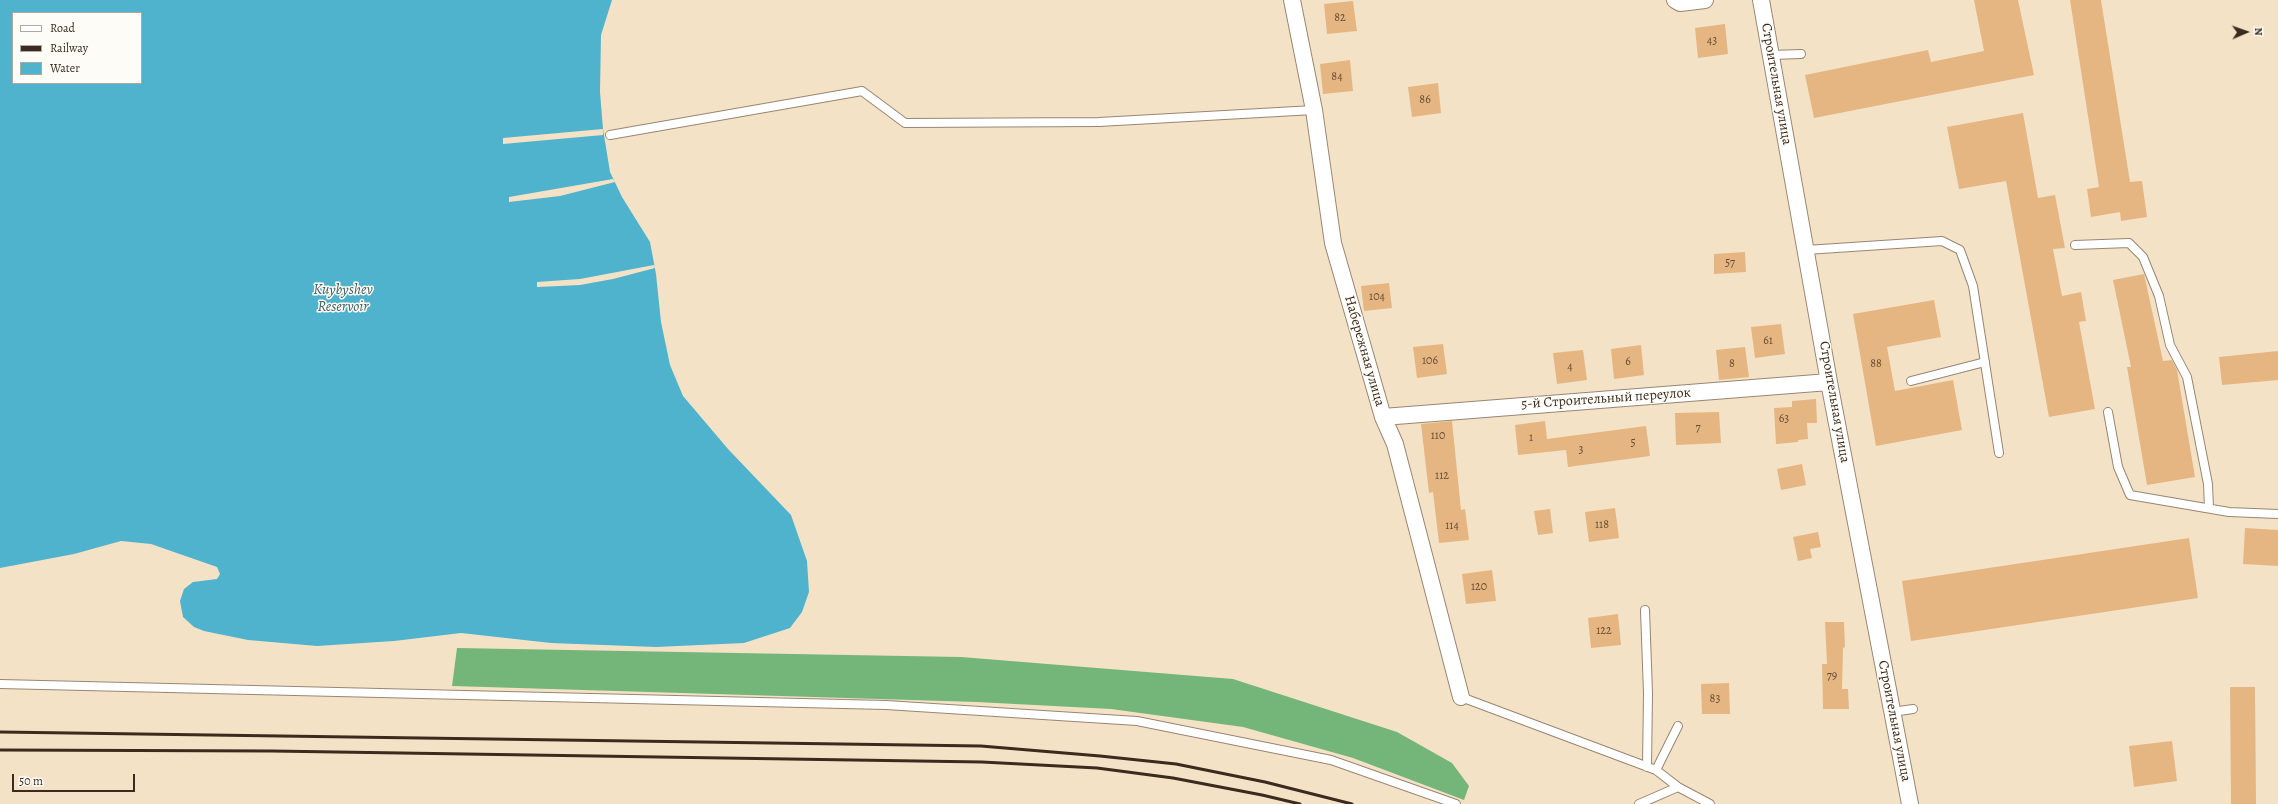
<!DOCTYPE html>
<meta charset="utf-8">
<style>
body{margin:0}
#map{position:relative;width:2278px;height:804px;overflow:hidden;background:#f4e2c7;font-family:Alegreya,serif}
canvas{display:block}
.legend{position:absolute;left:12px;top:12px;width:130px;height:72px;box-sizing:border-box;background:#fdfcf7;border:1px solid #afa8a0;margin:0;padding:5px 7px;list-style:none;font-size:12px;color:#3b2a1e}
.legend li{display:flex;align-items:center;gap:8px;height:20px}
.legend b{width:20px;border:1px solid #afa8a0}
.north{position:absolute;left:2226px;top:12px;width:40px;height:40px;-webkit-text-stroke:3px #fdfcf7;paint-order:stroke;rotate:88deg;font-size:11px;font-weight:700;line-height:16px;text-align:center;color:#3b2a1e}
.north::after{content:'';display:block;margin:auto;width:14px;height:18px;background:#3b2a1e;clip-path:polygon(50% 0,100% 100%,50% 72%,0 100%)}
.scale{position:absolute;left:12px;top:774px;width:123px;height:18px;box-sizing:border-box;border:2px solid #3b2a1e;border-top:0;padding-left:5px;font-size:12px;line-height:14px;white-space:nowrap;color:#3b2a1e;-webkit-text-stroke:3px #fdfcf7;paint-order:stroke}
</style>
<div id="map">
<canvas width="2278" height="804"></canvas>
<ul class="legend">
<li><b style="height:5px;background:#fff"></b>Road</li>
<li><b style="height:5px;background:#3b2a1e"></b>Railway</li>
<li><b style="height:11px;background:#4fb3cd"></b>Water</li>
</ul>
<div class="north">N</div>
<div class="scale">50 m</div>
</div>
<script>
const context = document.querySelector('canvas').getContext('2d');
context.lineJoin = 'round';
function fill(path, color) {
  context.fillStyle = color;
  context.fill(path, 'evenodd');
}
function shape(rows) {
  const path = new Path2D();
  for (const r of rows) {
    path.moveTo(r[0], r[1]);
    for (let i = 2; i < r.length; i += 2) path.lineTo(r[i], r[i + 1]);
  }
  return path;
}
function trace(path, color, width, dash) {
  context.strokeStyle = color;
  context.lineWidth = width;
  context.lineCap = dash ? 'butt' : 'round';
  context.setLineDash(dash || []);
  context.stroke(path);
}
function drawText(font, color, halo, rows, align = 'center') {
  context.font = font + ' Alegreya,serif';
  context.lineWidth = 3;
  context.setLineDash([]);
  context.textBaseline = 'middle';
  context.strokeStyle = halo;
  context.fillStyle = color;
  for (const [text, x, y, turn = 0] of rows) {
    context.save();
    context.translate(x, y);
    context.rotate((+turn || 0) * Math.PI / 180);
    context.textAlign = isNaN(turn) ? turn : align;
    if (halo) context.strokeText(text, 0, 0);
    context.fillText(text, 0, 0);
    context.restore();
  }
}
fill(shape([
 [457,648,961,657,1233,679,1397,732,1452,763,1469,786,1464,800,1353,758,1243,727,1111,709,977,702,452,686]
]), '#74b679');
fill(shape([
 [0,0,612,0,601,35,600,92,603,129,610,172,622,197,650,242,656,274,661,322,670,365,683,396,728,449,791,515,807,561,809,592,802,612,790,628,744,643,656,647,551,643,461,633,394,641,317,646,248,640,204,631,194,627,183,617,180,601,184,589,193,582,217,579,220,574,217,567,151,544,121,541,74,554,0,568],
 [13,13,141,13,141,83,13,83]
]), '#4fb3cd');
fill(shape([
 [603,129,603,135,503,144,503,138],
 [613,179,615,182,560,196,509,202,509,197],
 [654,265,655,268,613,279,580,285,537,287,537,282,580,279]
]), '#f4e2c7');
fill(shape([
 [1974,0,2018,0,2034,75,1814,118,1805,75,1928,50,1931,62,1984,51],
 [2070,0,2101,0,2130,182,2142,181,2147,217,2121,221,2120,212,2091,217,2087,189,2099,187],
 [1353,1,1357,31,1327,34,1324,4],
 [1725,24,1728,54,1698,58,1695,28],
 [1350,60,1353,91,1323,94,1320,64],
 [1438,83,1441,113,1412,117,1408,87],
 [2023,113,2038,198,2055,195,2065,248,2053,249,2062,296,2081,292,2086,321,2079,322,2095,409,2049,417,2006,181,1959,189,1947,127],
 [1745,252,1746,272,1714,274,1714,254],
 [2144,274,2163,361,2172,360,2177,370,2195,477,2147,485,2127,367,2131,367,2113,280],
 [1389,283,1392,308,1364,311,1361,286],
 [1934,300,1941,337,1887,347,1895,391,1953,380,1962,430,1876,446,1853,314],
 [1781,324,1785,354,1755,358,1751,327],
 [1443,344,1447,374,1417,378,1413,347],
 [1641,345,1644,375,1614,379,1611,349],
 [1745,347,1749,377,1719,380,1716,350],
 [1583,350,1587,380,1557,384,1553,353],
 [2278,351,2278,380,2222,385,2219,357],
 [1816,399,1817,423,1807,423,1808,439,1798,440,1798,442,1776,444,1774,408,1792,407,1792,401],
 [1719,412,1721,443,1676,445,1675,413],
 [1452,421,1461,510,1465,509,1469,540,1439,543,1433,492,1429,493,1421,424],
 [1545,421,1547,439,1646,426,1650,456,1568,467,1566,450,1518,455,1515,425],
 [1802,464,1806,485,1781,490,1777,469],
 [1615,508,1619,538,1589,542,1585,512],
 [1550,509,1553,533,1538,535,1534,511],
 [2245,528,2278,530,2278,566,2243,564],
 [1818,532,1821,547,1810,549,1812,558,1798,561,1793,537],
 [2189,538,2198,598,1911,641,1902,581],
 [1492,570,1496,601,1466,604,1462,574],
 [1618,614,1621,645,1591,648,1588,618],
 [1825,622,1844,622,1845,647,1843,648,1842,689,1848,689,1849,709,1823,709,1822,664,1827,664],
 [1729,683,1730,714,1702,714,1701,684],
 [2230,687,2255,687,2256,804,2231,804],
 [2172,741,2177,781,2134,787,2129,746]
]), '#e5b681');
const lane = shape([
 [1771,55,1801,54],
 [610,135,862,91,905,123,1099,122,1314,110],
 [2075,245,2129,243,2143,257,2159,296,2170,345,2187,377,2208,484,2209,508],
 [1806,250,1942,241,1960,250,1973,286,1999,453],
 [1911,381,1985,362],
 [2108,412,2118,467,2130,495,2229,512,2278,514],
 [1645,610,1648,693,1647,767],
 [0,684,886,705,1137,721,1331,760,1456,804],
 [1461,697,1656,770,1678,787,1710,804],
 [1892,712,1913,709],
 [1656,770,1678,726],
 [1639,804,1678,787]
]);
const street = shape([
 [1292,0,1314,110,1333,243,1383,417,1395,444,1461,697],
 [1675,0,1680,3,1705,0],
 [1761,0,1829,382,1910,804],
 [1383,417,1829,382]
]);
trace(lane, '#988672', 10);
trace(street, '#988672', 18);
trace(lane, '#fff', 8);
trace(street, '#fff', 16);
trace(shape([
 [0,732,981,746,1100,756,1176,764,1265,782,1352,804],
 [0,750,272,751,982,762,1097,768,1173,778,1262,795,1300,804]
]), '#3b2a1e', 3);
drawText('12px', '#664d37', null, [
 ["82",1340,18],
 ["43",1712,41],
 ["84",1337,77],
 ["86",1425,100],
 ["57",1730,263],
 ["104",1377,297],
 ["61",1768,341],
 ["106",1430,361],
 ["6",1628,362],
 ["8",1732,364],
 ["88",1876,364],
 ["4",1570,367],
 ["63",1784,419],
 ["7",1698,428],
 ["110",1438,436],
 ["1",1531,438],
 ["5",1633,443],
 ["3",1581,450],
 ["112",1442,476],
 ["118",1602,525],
 ["114",1452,526],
 ["120",1479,587],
 ["122",1604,631],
 ["79",1832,676],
 ["83",1715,699]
]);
drawText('14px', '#3b2a1e', '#fdfcf7', [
 ["Строительная улица",1776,84,80],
 ["Набережная улица",1364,351,74],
 ["5-й Строительный переулок",1606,399,-4],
 ["Строительная улица",1834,402,80],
 ["Строительная улица",1894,721,79]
]);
drawText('italic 15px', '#436164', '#fdfcf7', [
 ["Kuybyshev",343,290],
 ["Reservoir",343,307]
]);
</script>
